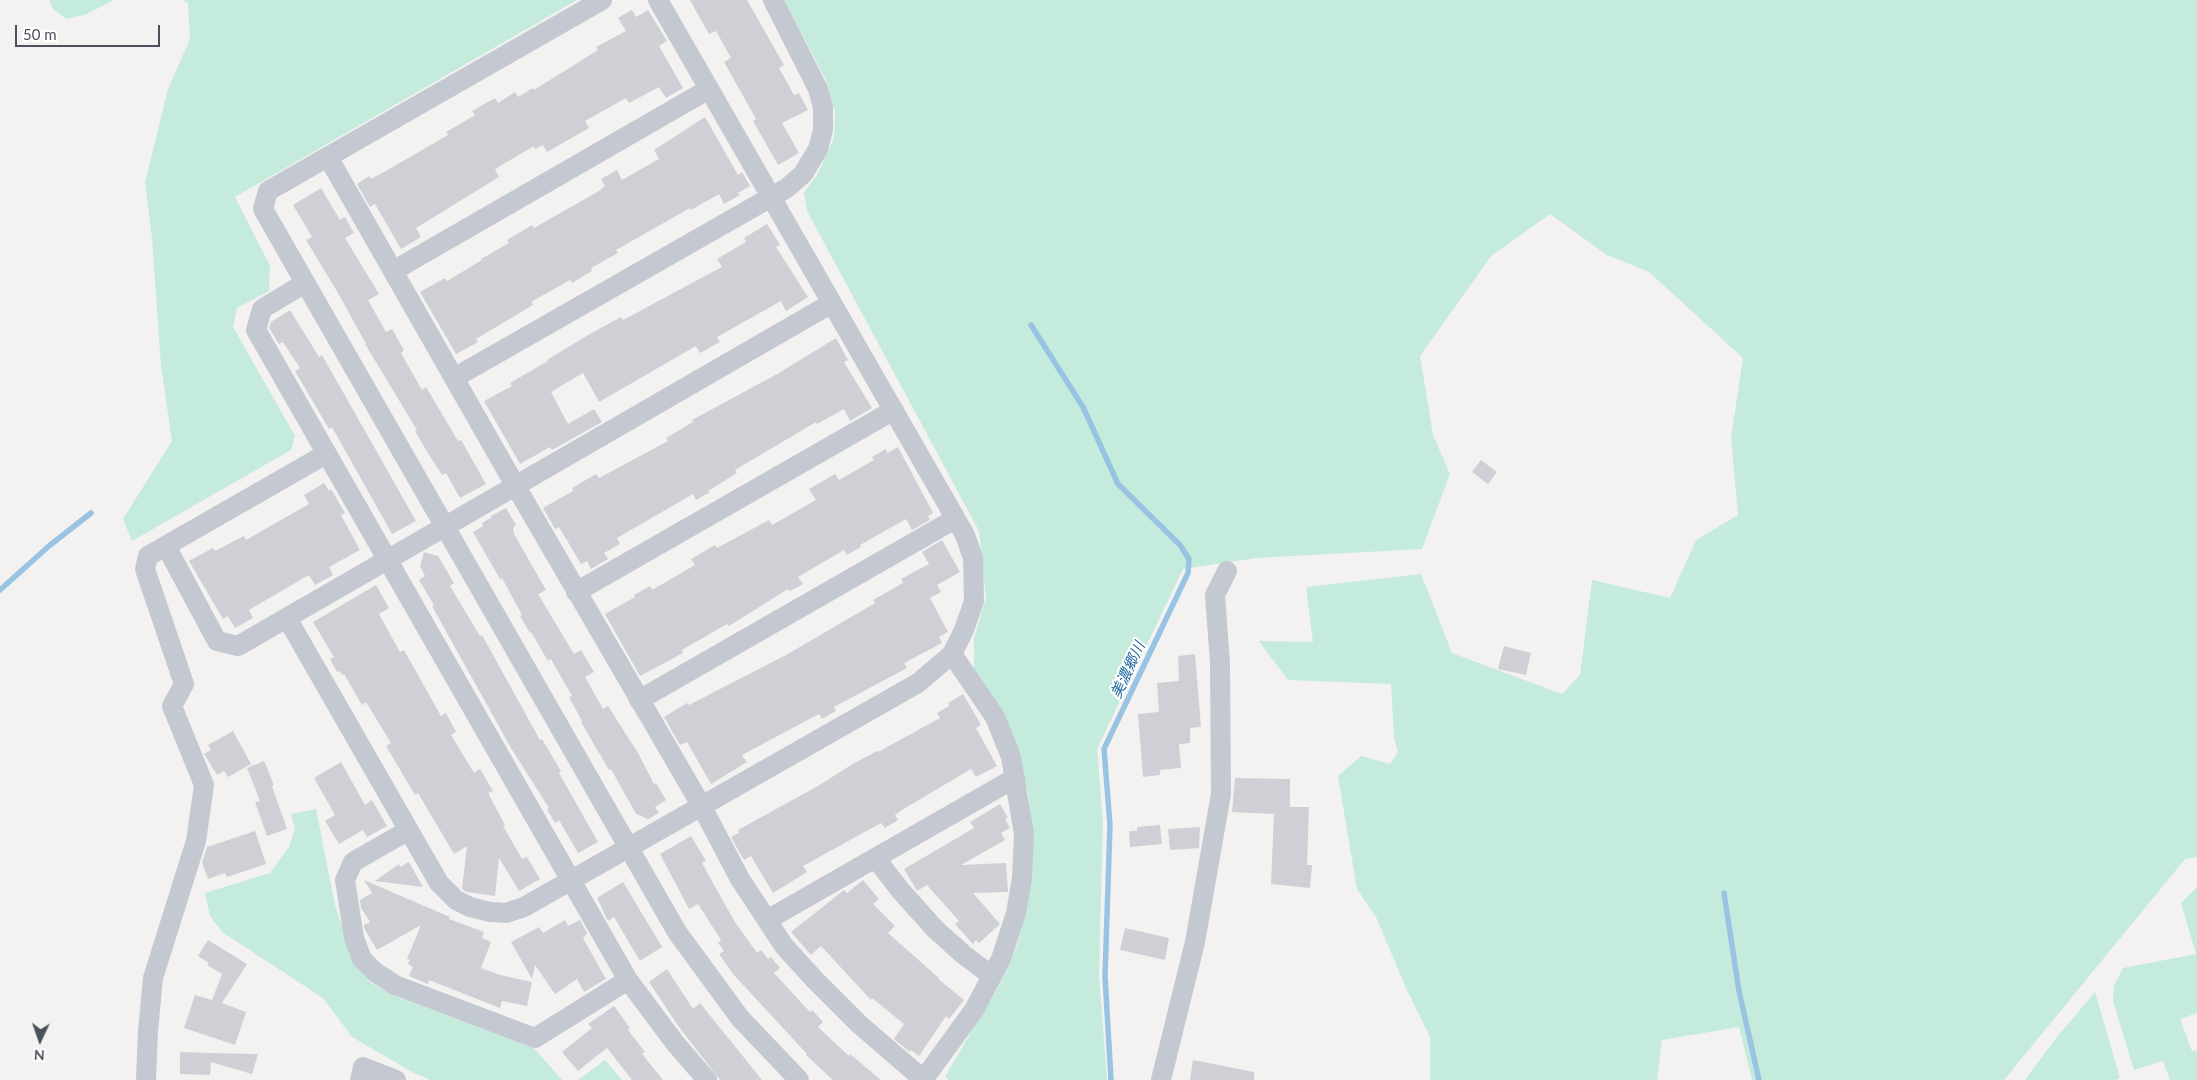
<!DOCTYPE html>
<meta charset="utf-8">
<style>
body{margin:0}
#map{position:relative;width:2197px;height:1080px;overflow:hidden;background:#f3f2f1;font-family:Lato,sans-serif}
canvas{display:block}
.north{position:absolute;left:15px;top:1015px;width:50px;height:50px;-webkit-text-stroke:4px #fff;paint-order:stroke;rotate:183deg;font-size:14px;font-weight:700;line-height:20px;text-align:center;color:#4b505d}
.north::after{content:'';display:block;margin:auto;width:18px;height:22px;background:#4b505d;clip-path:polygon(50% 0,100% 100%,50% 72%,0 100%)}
.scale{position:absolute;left:15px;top:25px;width:145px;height:22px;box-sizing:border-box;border:2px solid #4b505d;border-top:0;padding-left:6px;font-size:15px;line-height:18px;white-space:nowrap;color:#4b505d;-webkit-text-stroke:4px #fff;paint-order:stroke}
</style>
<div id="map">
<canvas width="2197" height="1080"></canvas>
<div class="north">N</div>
<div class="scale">50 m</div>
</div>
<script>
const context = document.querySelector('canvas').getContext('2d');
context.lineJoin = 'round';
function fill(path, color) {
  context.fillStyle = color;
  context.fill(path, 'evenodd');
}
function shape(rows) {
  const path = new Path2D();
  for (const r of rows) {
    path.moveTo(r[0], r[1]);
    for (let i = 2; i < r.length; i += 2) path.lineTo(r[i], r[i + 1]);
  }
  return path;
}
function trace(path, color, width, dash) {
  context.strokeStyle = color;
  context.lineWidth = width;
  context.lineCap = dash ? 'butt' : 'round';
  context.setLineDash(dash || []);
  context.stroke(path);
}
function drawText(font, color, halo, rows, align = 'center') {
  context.font = font + ' Lato,"Noto Sans JP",sans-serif';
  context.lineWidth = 4;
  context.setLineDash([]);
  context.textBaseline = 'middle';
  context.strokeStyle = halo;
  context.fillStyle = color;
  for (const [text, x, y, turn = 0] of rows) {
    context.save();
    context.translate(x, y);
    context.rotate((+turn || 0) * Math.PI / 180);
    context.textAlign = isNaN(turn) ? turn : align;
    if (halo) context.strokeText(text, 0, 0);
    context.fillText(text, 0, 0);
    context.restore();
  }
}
fill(shape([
 [49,0,114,0,87,14,66,19,53,9],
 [182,0,577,0,235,197,270,266,269,291,237,308,233,327,295,436,291,450,132,541,123,519,172,441,161,366,152,238,145,182,168,89,190,39,188,3],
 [784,0,2197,0,2197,857,2185,859,2004,1080,1752,1080,1739,1027,1662,1040,1657,1080,1430,1080,1430,1037,1406,988,1376,917,1357,889,1338,776,1361,756,1390,764,1398,752,1394,739,1391,684,1288,680,1259,641,1313,642,1306,587,1421,574,1452,653,1562,694,1580,675,1592,580,1670,598,1696,540,1738,515,1731,438,1743,358,1649,272,1607,255,1550,214,1491,256,1420,356,1433,435,1450,474,1422,549,1256,558,1183,569,1097,749,1103,821,1099,975,1107,1080,949,1080,945,1077,976,1023,994,995,1007,970,1017,945,1026,911,1032,849,1029,797,1020,762,974,671,974,638,986,598,979,531,807,211,804,192,817,175,834,138,835,112,826,80],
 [316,809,335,905,355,966,371,983,395,996,534,1048,562,1080,431,1080,414,1073,352,1037,323,998,222,932,210,916,205,893,270,873,289,847,295,829,291,814],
 [2197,887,2197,1013,2180,1019,2192,1051,2197,1050,2197,1080,2170,1080,2163,1061,2134,1070,2113,1001,2114,985,2123,968,2196,954,2181,903],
 [2095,992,2120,1078,2115,1080,2025,1080,2053,1042],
 [605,1060,622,1080,578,1080]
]), '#c5ebdc');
trace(shape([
 [1031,325,1083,407,1118,484,1180,545,1189,559,1188,573,1104,749,1110,825,1105,976,1111,1080],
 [0,590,49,546,91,513],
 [1724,893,1739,991,1759,1080]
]), '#98c3e3', 5.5);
fill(shape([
 [690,0,747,0,784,65,779,68,794,95,799,93,808,110,782,123,799,153,778,165,753,121,756,119,724,62,731,58,716,31,709,34],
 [632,10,636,17,648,10,667,41,659,46,683,88,666,98,659,87,629,103,626,98,585,121,589,128,547,152,543,145,535,149,534,146,495,169,499,177,416,228,421,237,401,249,375,204,370,207,357,184,369,176,371,179,384,172,448,135,446,132,475,115,472,111,495,98,498,103,515,92,518,97,533,88,534,90,598,50,596,47,626,31,618,18],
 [705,117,738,175,742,172,750,186,738,193,740,195,724,204,719,194,691,210,690,208,616,250,618,253,591,268,592,271,572,283,570,280,531,302,533,305,476,339,478,342,456,354,420,292,445,278,447,281,482,260,481,259,509,243,507,240,532,225,534,228,599,191,605,186,601,179,617,170,622,180,659,159,654,150],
 [321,188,340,220,345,217,354,233,345,238,379,294,368,300,386,332,392,329,404,350,401,353,422,390,426,387,458,441,461,440,486,484,460,498,446,473,442,475,426,450,415,431,417,430,365,344,366,344,338,293,306,240,312,237,293,205],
 [767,224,780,245,776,247,808,297,786,311,781,301,717,337,720,342,700,353,696,346,599,402,583,373,551,392,568,424,594,409,602,422,552,450,550,447,520,464,484,401,512,386,510,383,548,361,547,360,588,335,621,317,623,320,722,267,717,259,746,242,744,238],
 [290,310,319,357,322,355,416,521,392,534,332,427,329,429,295,371,300,368,283,342,279,344,269,328,271,322],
 [836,338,848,360,844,362,872,408,850,421,844,409,817,424,816,422,735,470,737,473,708,491,710,492,696,500,693,494,617,538,620,544,604,553,608,559,591,569,587,561,581,564,559,527,555,529,543,508,573,491,572,488,596,474,599,478,668,441,666,438,693,422,692,420,779,373],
 [898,447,933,513,928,516,930,520,912,530,906,519,860,545,861,547,847,555,844,550,798,577,803,584,790,591,788,589,729,626,727,624,682,650,683,653,640,676,605,614,635,597,634,595,650,586,652,590,695,565,691,559,715,545,717,548,769,520,772,525,816,500,809,489,835,474,839,480,874,460,872,457,886,449,887,453],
 [1481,460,1497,472,1488,484,1472,472],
 [324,483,329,491,331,489,345,513,341,515,360,550,329,567,333,575,315,585,309,575,249,610,253,618,235,628,228,616,223,619,189,561,213,548,215,551,244,536,246,540,309,504,304,495],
 [506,508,516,525,513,528,514,534,546,590,538,594,574,654,581,650,594,672,585,677,603,709,608,706,638,753,654,784,656,783,666,800,655,807,659,813,648,819,636,814,611,769,609,770,581,722,582,721,569,697,572,696,551,659,548,661,531,632,530,633,520,616,522,615,502,578,500,579,473,532,483,526,482,523,492,517,491,516],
 [942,540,960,572,937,585,941,592,930,598,948,632,939,637,942,643,904,663,907,668,834,707,836,711,822,719,819,714,742,755,747,762,711,784,687,742,680,745,664,717,687,703,689,705,786,655,875,603,873,600,903,583,901,579,929,564,922,552],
 [424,552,438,556,454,583,450,586,480,636,482,635,540,740,542,739,561,771,559,773,598,842,578,853,559,820,555,823,547,809,549,808,511,748,432,606,434,605,419,580,425,576,420,566],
 [376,585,389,608,379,614,400,652,404,650,441,716,446,713,456,732,451,735,474,773,480,769,493,791,488,793,505,825,503,826,522,859,527,857,540,879,519,891,499,858,495,896,467,892,462,889,467,846,454,854,418,793,415,795,386,746,391,743,366,702,362,705,344,674,342,675,340,671,337,672,330,659,334,657,313,622],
 [1504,646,1531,653,1526,675,1498,669],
 [1195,654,1201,727,1190,728,1190,743,1179,744,1181,768,1160,770,1160,775,1143,777,1138,714,1159,712,1157,683,1179,681,1178,656],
 [963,694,981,725,976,728,997,766,976,777,971,769,902,810,895,815,898,820,885,828,881,823,803,866,807,872,773,893,751,856,744,860,737,848,731,837,739,833,738,830,818,786,851,765,877,751,878,752,940,718,937,713,949,706,948,703],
 [233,731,251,764,228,777,224,771,217,775,204,754,211,750,208,745],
 [264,761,274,785,272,786,287,829,267,836,255,802,260,801,247,768],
 [341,762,365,805,372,800,387,826,367,837,363,830,339,844,325,821,335,815,314,778],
 [1235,778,1290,779,1290,807,1309,807,1307,865,1312,865,1310,888,1271,884,1274,814,1232,812],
 [1000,804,1008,818,1005,819,1010,828,1001,833,1005,840,961,865,1006,863,1008,892,973,893,1000,924,979,943,976,940,973,944,955,924,959,921,927,885,917,891,904,869,974,828,970,822],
 [1160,825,1162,844,1130,847,1129,831,1137,831,1137,827],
 [1200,827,1199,848,1170,850,1168,829],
 [255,831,266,864,227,877,225,873,208,879,202,862,207,847],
 [691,836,706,861,702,863,718,892,735,922,757,953,761,950,768,959,771,957,780,968,774,973,810,1012,812,1010,823,1022,818,1027,849,1056,850,1054,881,1080,833,1080,806,1055,807,1054,733,974,719,954,724,951,718,943,721,940,698,904,689,909,660,854],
 [409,862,423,887,375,881,399,864,400,867],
 [364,880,450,917,449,919,484,932,482,938,491,942,481,968,500,975,532,982,527,1006,502,1001,500,1008,429,980,428,984,409,976,413,967,408,964,410,960,407,959,421,925,377,950,364,928,364,925,370,922,361,908,360,900,372,893],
 [863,880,879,899,873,904,895,926,888,933,939,978,938,979,964,1000,949,1019,946,1016,919,1056,911,1050,910,1052,894,1039,904,1024,872,998,871,1000,821,946,811,955,791,932,844,890,847,893],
 [623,882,662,947,640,961,614,917,608,921,597,898],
 [565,920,568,926,580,920,587,933,583,938,606,979,584,992,577,979,555,994,535,965,532,979,511,942,539,927,543,933],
 [1125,928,1169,938,1165,960,1120,950],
 [208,940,247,964,222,1003,246,1012,235,1045,184,1028,195,995,212,1000,222,974,207,965,209,963,198,956],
 [667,969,693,1009,700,1003,762,1080,720,1080,679,1027,649,982],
 [614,1006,630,1028,628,1030,645,1052,642,1054,663,1080,632,1080,607,1048,578,1071,562,1052,592,1028,588,1024],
 [180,1052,211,1053,258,1054,252,1074,211,1062,210,1075,180,1074],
 [1193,1060,1254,1072,1254,1080,1190,1080]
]), '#cfd0d5');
trace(shape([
 [602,0,268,191,263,209,677,932,740,1018,799,1080],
 [658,0,965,535,973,558,974,601,964,630,952,654,995,717,1011,757,1024,834,1022,878,1016,913,1001,959,974,1010,923,1080],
 [328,157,515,485,701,805,740,879,784,946,815,980,859,1024,924,1080],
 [393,271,709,89],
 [305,283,262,309,256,330,628,980,675,1043,707,1080],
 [454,378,787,188,803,174,818,149,823,130,823,107,818,89,773,0],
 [166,546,217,641,238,646,832,303],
 [576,592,894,410],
 [287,618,439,883,456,900,470,907,490,912,506,913,524,907,918,683,952,654],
 [639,700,955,519],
 [409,830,353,862,345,880,354,938,362,959,375,972,395,985,535,1038,628,980],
 [876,859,901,891,935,929,964,955,992,976],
 [767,920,1015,778],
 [146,1080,148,1031,153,978,196,841,204,785,172,706,184,684,145,569,148,556,326,454],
 [360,1080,363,1067,396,1080],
 [1161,1080,1195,942,1221,794,1220,663,1215,595,1227,571]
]), '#c4c8d1', 20);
drawText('italic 15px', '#1d679e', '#fff', [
 ["美濃郷川",1128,670,-65]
]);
</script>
